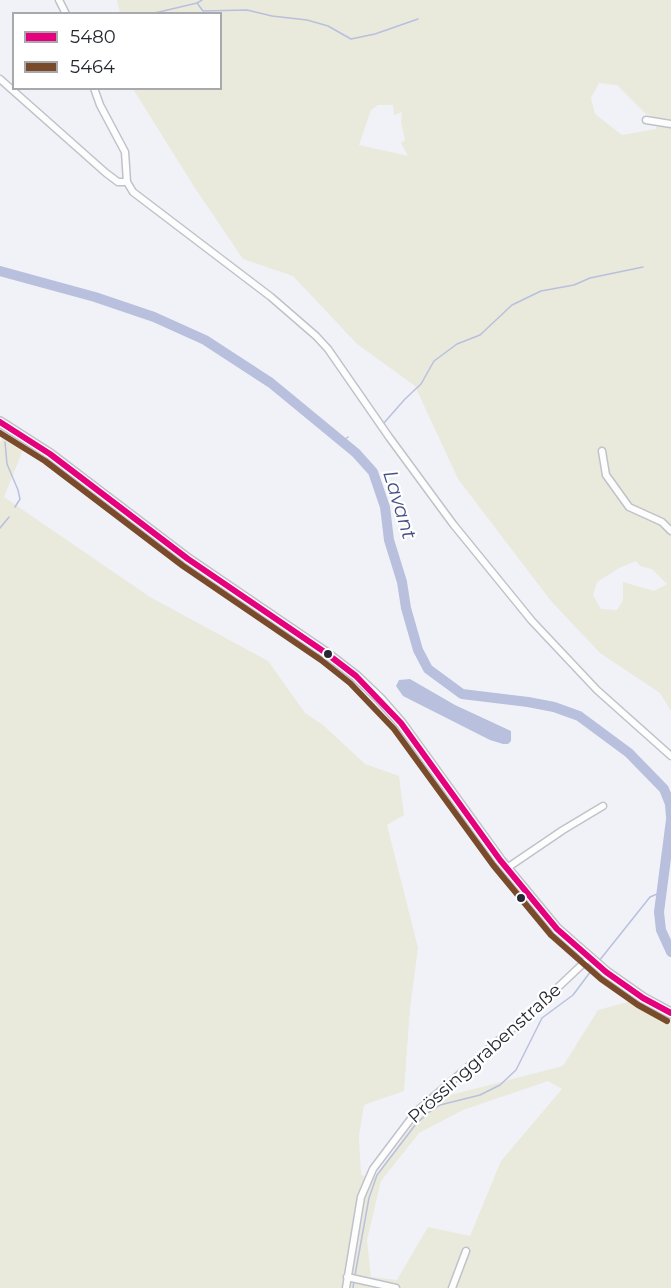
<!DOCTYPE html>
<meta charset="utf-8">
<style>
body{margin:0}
#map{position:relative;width:671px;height:1288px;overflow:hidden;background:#f1f2f8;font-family:Montserrat,sans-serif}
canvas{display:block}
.legend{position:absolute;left:12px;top:12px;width:210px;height:78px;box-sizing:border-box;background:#fff;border:2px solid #a8a9ad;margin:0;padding:8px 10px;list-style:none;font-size:18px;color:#262932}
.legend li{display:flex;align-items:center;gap:12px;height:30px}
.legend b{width:30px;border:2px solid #a8a9ad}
</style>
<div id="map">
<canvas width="671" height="1288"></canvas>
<ul class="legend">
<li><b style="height:8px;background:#e5007d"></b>5480</li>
<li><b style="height:8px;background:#7a4b2a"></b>5464</li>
</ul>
</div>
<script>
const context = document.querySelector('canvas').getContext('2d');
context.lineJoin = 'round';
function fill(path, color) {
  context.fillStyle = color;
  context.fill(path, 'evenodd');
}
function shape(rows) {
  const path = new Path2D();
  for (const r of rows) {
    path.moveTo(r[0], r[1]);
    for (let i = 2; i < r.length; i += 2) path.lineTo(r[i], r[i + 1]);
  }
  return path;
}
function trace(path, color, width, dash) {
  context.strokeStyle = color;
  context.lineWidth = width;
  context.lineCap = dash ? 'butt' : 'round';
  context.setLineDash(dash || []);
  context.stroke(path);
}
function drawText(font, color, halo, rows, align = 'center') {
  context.font = font + ' Montserrat,sans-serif';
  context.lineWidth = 4.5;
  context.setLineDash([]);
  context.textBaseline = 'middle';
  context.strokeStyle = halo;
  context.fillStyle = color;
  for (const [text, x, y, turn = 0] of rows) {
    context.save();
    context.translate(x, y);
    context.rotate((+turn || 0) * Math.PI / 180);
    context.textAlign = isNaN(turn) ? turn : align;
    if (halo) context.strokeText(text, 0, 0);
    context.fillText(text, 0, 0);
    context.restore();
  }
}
fill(shape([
 [117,0,671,0,671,711,660,693,600,653,551,601,458,479,415,386,357,344,293,276,243,259,195,188,133,89,220,88,220,14,120,13],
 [599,83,617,85,646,114,657,118,656,129,622,135,595,114,591,98],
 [378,105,393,105,394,115,402,112,401,122,405,140,401,143,408,156,359,145,371,110],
 [636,561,640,566,652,569,667,584,654,591,623,582,623,600,617,610,601,609,593,595,597,582,619,568],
 [5,433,25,445,4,497,150,597,268,661,305,713,323,725,365,764,399,776,404,815,387,825,418,948,410,1008,404,1091,364,1105,359,1136,361,1175,374,1178,413,1124,439,1098,563,1066,598,1010,628,1002,666,1015,671,1020,671,1288,0,1288,0,443],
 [548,1081,562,1089,501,1161,470,1236,428,1227,397,1280,371,1277,367,1240,381,1181,419,1133,463,1110]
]), '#e9e9dc');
fill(shape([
 [410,679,455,705,511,731,511,741,508,744,503,744,490,740,403,696,396,686,399,680]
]), '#b8c0dd');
trace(shape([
 [197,3,203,11,247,10,272,16,307,20,328,26,351,39,375,34,418,19],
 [147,14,159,12,197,3,202,0],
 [383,424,405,399,421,384,434,361,457,344,480,335,512,305,541,291,574,285,590,278,643,267],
 [342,441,348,437],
 [5,442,7,464,18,490,20,499,15,507],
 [0,528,9,517],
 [599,961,650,897,662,892],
 [355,1275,369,1198,377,1175,416,1124,428,1113,440,1105,480,1095,500,1085,516,1070,542,1018,573,995,594,967],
 [353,1288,354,1280]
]), '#b8c0dd', 1.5);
trace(shape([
 [0,271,95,297,154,317,205,340,271,383,356,453,373,472,385,507,389,540,402,582,406,608,418,650,428,669,462,694,528,702,554,707,579,716,629,753,664,789,670,804,671,817],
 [671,820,659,912,661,930,671,952]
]), '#b8c0dd', 10);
const street = shape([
 [59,0,66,14],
 [0,79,106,173,118,182,127,182],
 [94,88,100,105,125,152,127,182,133,192,271,297,316,336,328,349,389,437,453,524,532,621,597,690,671,756],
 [646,120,671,124],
 [602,451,606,475,629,507,662,522,671,531],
 [507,868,563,830,603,806],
 [347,1277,396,1288],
 [346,1288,361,1197,373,1169,416,1112,535,1009,589,958],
 [452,1288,466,1251]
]);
const primary = shape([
 [0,422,50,454,188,559,326,653,356,676,380,699,401,723,500,860,557,929,606,972,643,998,671,1013]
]);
trace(street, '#c0c2c9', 9);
trace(primary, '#c0c2c9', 12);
trace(street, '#fdfdfe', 6);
trace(primary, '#fdfdfe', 9);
trace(shape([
 [0,422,50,454,188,559,326,653,356,676,401,723,500,860,557,929,606,972,643,998,671,1013]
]), '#e5007d', 6);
trace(shape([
 [0,433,45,461,183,566,321,660,350,683,394,729,493,865,551,935,601,979,638,1005,667,1021]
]), '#7a4b2a', 6);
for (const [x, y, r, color] of [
 [328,654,5,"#262932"],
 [521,898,5,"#262932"]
]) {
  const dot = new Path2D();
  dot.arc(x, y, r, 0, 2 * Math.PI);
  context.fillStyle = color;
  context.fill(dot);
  trace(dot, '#fff', 2);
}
drawText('18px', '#262932', '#fff', [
 ["Prössinggrabenstraße",485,1054,-42]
]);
drawText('italic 20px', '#465086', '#fff', [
 ["Lavant",399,505,73]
]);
</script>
